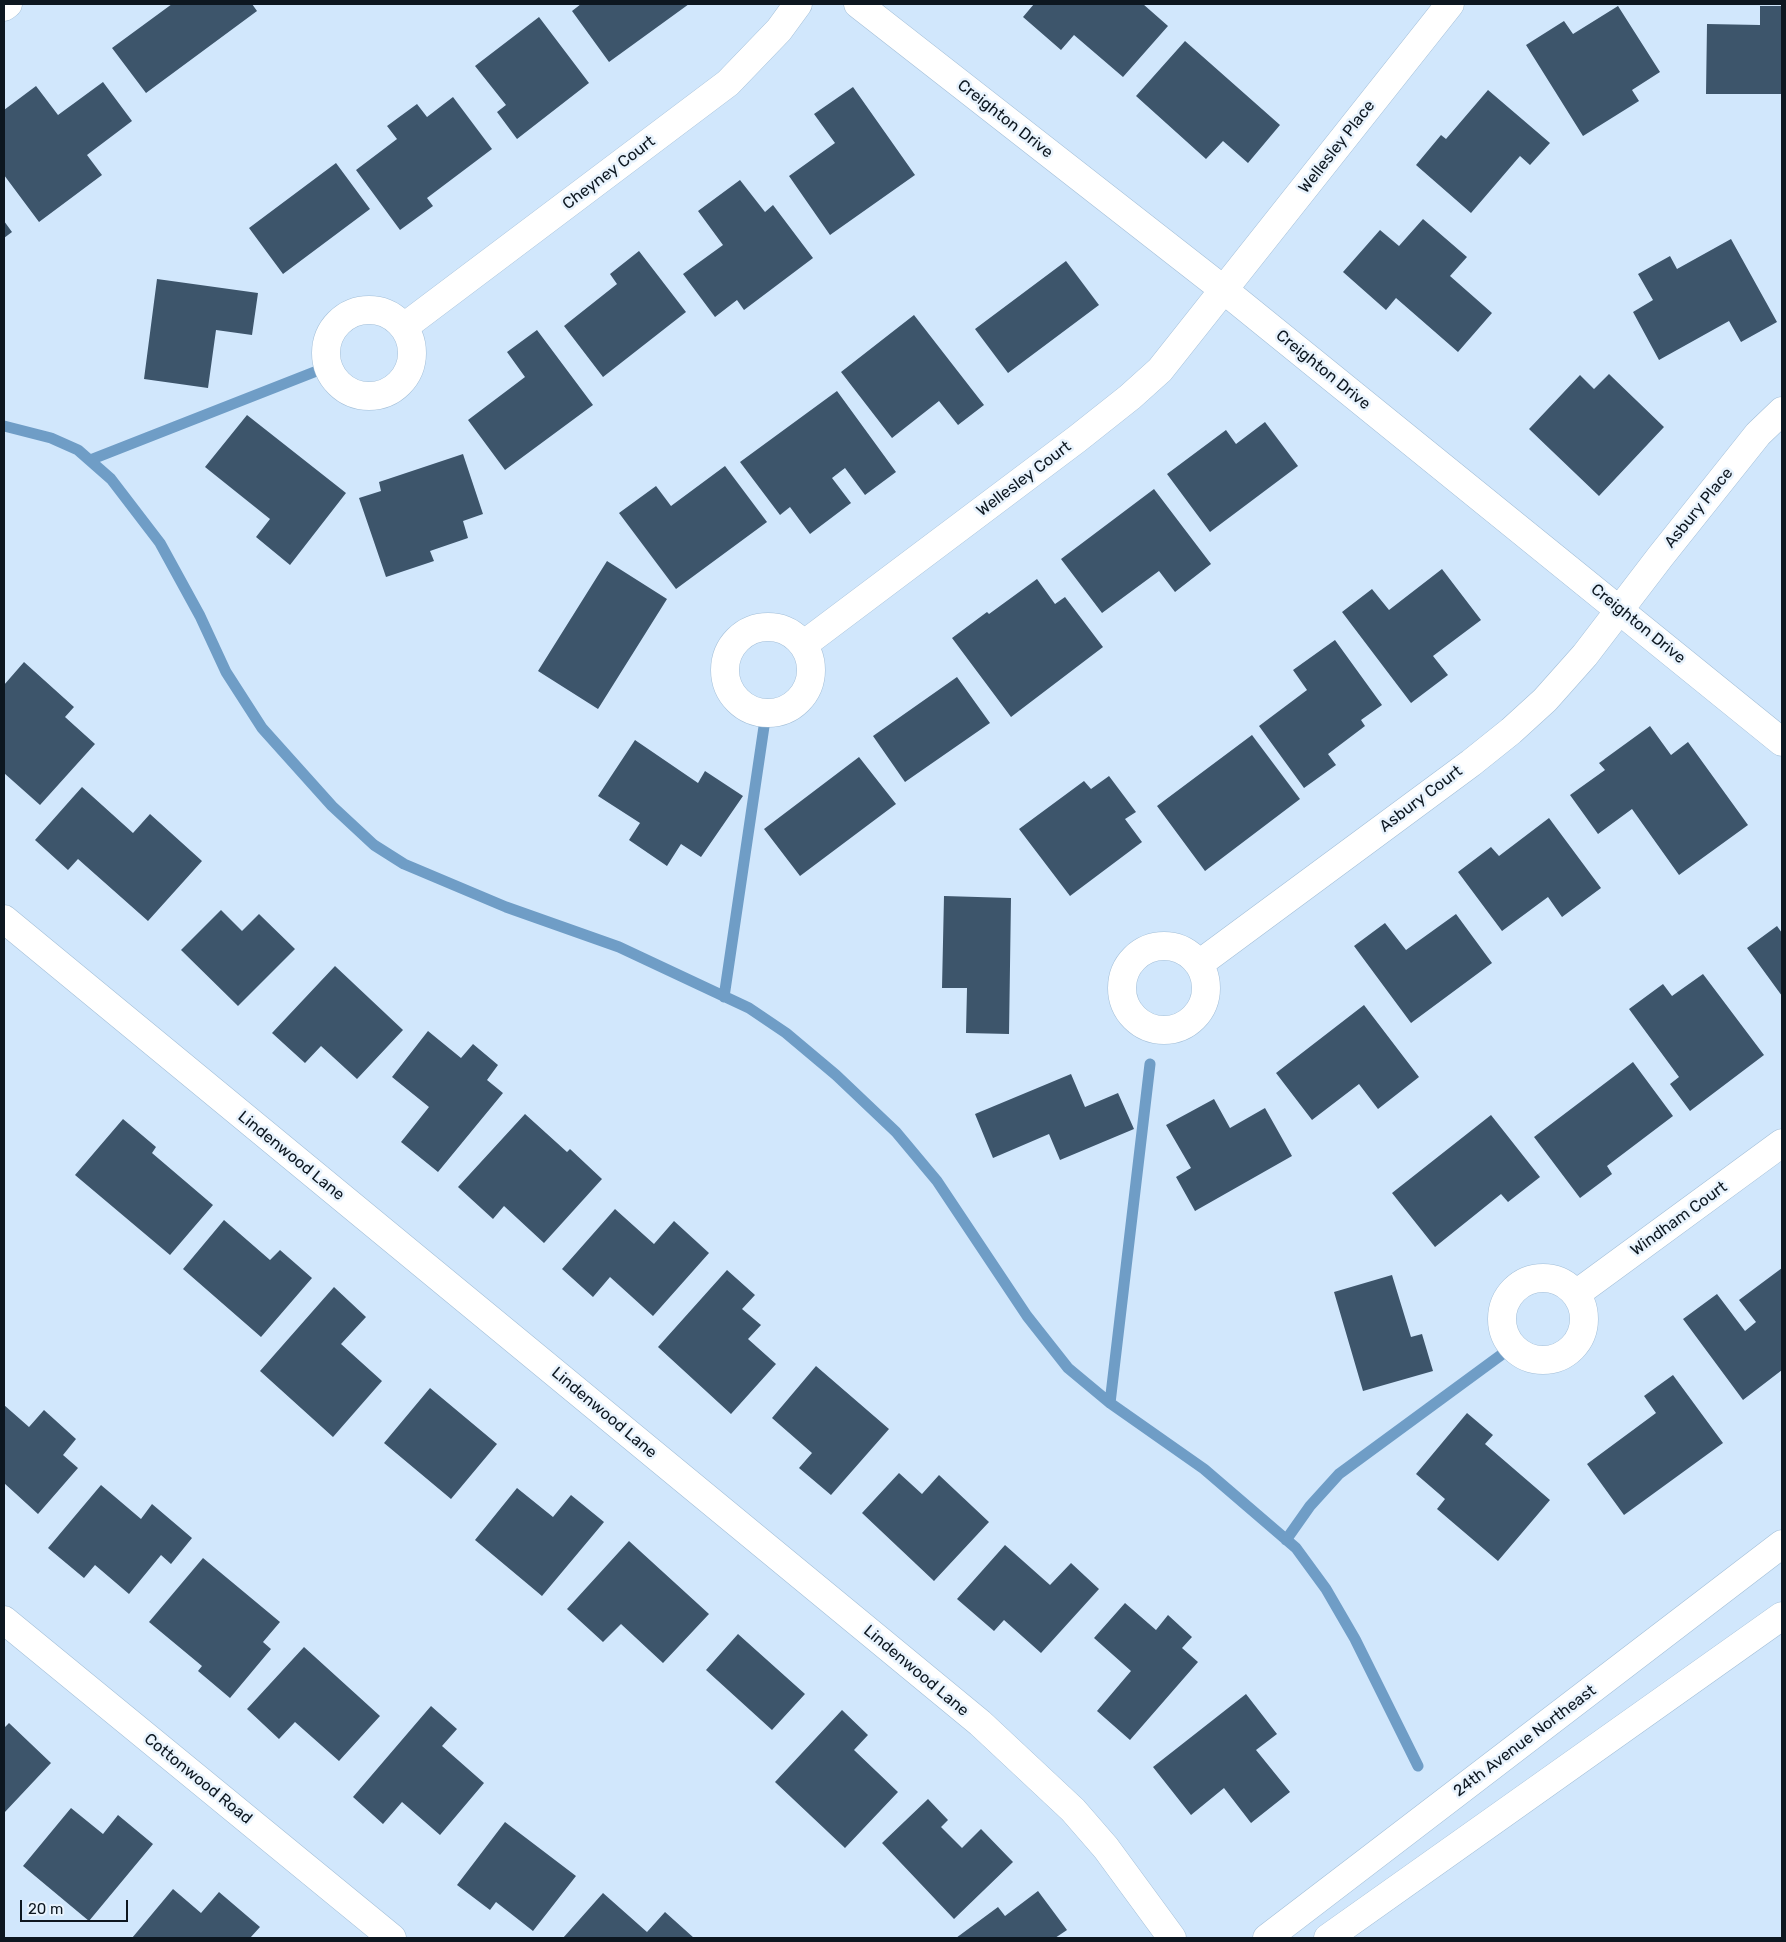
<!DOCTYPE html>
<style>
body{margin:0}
#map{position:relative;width:1786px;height:1942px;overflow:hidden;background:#d1e7fc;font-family:Rubik,sans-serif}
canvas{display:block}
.frame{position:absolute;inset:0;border:5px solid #0d1720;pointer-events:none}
.scale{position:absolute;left:20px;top:1900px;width:108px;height:22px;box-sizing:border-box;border:2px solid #0d1720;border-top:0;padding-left:6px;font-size:15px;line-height:18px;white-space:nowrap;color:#0d1720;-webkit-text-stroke:4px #e8f3fd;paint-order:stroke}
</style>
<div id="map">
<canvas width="1786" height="1942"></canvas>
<div class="frame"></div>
<div class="scale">20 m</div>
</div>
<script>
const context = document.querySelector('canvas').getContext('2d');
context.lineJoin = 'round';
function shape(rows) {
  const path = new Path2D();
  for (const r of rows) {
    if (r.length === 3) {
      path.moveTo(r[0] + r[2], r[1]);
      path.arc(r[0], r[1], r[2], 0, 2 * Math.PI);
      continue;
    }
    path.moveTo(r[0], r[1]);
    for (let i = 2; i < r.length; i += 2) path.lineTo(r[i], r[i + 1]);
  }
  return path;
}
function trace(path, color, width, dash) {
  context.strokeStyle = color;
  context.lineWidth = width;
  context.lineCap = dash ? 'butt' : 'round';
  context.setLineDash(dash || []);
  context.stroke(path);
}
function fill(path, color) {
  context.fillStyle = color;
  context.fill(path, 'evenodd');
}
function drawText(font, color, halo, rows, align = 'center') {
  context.font = font + ' Rubik,sans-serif';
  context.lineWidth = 5;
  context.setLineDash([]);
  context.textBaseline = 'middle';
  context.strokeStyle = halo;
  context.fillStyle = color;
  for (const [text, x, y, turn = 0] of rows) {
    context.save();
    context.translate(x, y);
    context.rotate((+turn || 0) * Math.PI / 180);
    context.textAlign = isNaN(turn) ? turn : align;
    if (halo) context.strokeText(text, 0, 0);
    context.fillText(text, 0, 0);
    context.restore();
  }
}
trace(shape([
 [4,426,51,438,78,450,111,479,160,543,200,616,226,672,262,728,332,806,374,845,404,864,506,907,619,947,749,1008,786,1033,836,1075,896,1132,937,1181,1027,1316,1068,1368,1110,1403,1204,1469,1296,1548,1326,1589,1355,1639,1418,1766],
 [90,460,327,367],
 [724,997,766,713],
 [1110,1403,1150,1064],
 [1286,1540,1310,1506,1339,1474,1512,1347]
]), '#6f9dc6', 11);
fill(shape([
 [172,4,252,4,257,11,146,93,112,48],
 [581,4,689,4,609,62,572,11],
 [1034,4,1143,4,1168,26,1123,77,1074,35,1061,50,1023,17],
 [1618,6,1660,72,1632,90,1639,101,1583,136,1526,45,1564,21,1573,34],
 [1760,6,1782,6,1782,94,1706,94,1707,24,1760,25],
 [539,17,589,83,517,139,497,112,506,105,475,66],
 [1185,41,1280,125,1248,163,1223,141,1206,159,1136,96],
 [103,82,132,121,87,155,102,175,39,222,4,175,4,110,36,86,58,115],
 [853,87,915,175,830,235,789,176,835,143,814,114],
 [1488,90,1550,143,1530,165,1520,156,1471,213,1416,165,1441,135,1446,139],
 [453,97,492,149,427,198,433,206,400,230,356,170,397,139,387,126,417,104,427,117],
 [336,163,370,209,283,274,249,228],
 [740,180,765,212,773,205,813,258,744,310,737,300,715,317,683,274,723,245,698,211],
 [1423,219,1467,257,1450,276,1492,313,1458,352,1396,298,1386,310,1343,272,1380,230,1399,246],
 [4,221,12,232,4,238],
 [1731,239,1777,322,1741,342,1729,321,1659,360,1633,312,1653,300,1638,274,1670,256,1677,269],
 [639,251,686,312,603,377,564,326,617,284,610,274],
 [1066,261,1099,305,1008,373,975,329],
 [157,279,258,293,252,335,216,330,208,388,144,379],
 [914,315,984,405,958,425,939,401,892,438,841,372],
 [537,330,593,405,505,470,468,420,525,377,507,352],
 [1609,374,1664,427,1599,496,1529,429,1580,375,1594,389],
 [837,391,896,472,865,495,845,468,832,478,851,503,810,534,790,507,780,515,740,462],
 [247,415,346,493,290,565,256,537,270,519,205,467],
 [1265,422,1298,466,1210,532,1167,474,1226,430,1236,444],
 [463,454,483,514,463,521,468,538,430,551,434,561,386,577,359,498,381,491,379,482],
 [725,466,767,522,676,589,619,513,656,486,671,506],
 [1154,489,1211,564,1175,592,1159,571,1102,613,1061,559],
 [607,561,667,599,598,709,538,671],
 [1442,569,1481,620,1433,656,1448,675,1411,703,1342,612,1372,589,1389,610],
 [1037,579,1055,604,1065,597,1103,647,1011,717,952,638,987,612,989,614],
 [1335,640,1382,705,1361,720,1365,726,1328,754,1336,765,1304,788,1259,726,1307,690,1293,670],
 [24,662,74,707,65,717,95,744,40,805,4,773,4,685],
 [957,677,990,723,905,782,873,736],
 [1650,726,1671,755,1688,742,1748,825,1679,875,1632,809,1598,834,1570,795,1605,770,1599,763],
 [1252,735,1300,799,1205,871,1157,806],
 [635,740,698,783,705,771,743,796,701,857,681,844,667,866,629,840,640,823,598,796],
 [859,757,896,804,800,876,764,829],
 [1109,776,1136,812,1125,819,1142,842,1070,896,1019,829,1084,781,1091,789],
 [82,787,133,833,150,814,202,861,148,921,78,859,68,870,35,840],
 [1549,818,1601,888,1562,917,1548,897,1502,931,1458,872,1491,847,1499,856],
 [944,896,1011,898,1009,1034,966,1033,967,988,942,988],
 [221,910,242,931,259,914,295,949,238,1006,181,950],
 [1456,914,1492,963,1411,1023,1354,946,1385,923,1406,950],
 [1777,926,1782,933,1782,996,1747,948],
 [335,966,403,1030,357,1079,321,1046,305,1063,272,1033],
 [1703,974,1764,1055,1690,1111,1670,1084,1679,1077,1629,1009,1663,984,1672,996],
 [1364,1005,1419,1077,1378,1109,1359,1084,1312,1120,1276,1073],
 [428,1031,461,1058,473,1044,498,1065,487,1080,503,1093,438,1172,401,1142,429,1107,392,1077],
 [1633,1062,1673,1116,1607,1166,1612,1174,1580,1198,1534,1137],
 [1071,1074,1085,1107,1118,1093,1134,1129,1060,1160,1049,1134,993,1158,975,1114],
 [1214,1099,1230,1128,1265,1108,1292,1156,1195,1211,1176,1177,1191,1168,1166,1125],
 [525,1114,567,1152,570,1149,602,1179,544,1243,504,1206,493,1219,458,1187],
 [1491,1115,1540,1177,1508,1202,1501,1194,1435,1247,1392,1193],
 [123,1119,156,1147,152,1153,213,1205,170,1255,75,1175],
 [615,1209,654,1244,674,1221,709,1253,653,1316,610,1277,593,1297,562,1269],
 [224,1220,270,1260,280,1250,312,1278,261,1337,183,1269],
 [1782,1268,1782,1370,1743,1400,1683,1319,1717,1294,1745,1331,1756,1322,1739,1300],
 [727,1270,755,1295,742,1309,761,1325,748,1339,776,1364,731,1414,658,1347],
 [1392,1275,1411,1337,1422,1334,1433,1371,1363,1391,1334,1292],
 [334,1287,366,1317,341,1344,382,1381,333,1437,260,1371],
 [816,1366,889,1429,831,1495,799,1468,812,1453,772,1418],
 [1673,1375,1723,1443,1624,1515,1587,1464,1656,1413,1644,1396],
 [430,1388,497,1444,451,1499,384,1443],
 [4,1405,29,1427,44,1410,76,1439,63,1455,78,1468,38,1514,4,1483],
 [1467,1413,1493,1435,1485,1444,1550,1500,1498,1561,1437,1509,1445,1499,1416,1474],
 [899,1473,922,1494,939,1475,989,1522,934,1581,862,1513],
 [101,1485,141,1519,152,1504,192,1538,171,1564,161,1555,129,1594,95,1565,84,1578,48,1548],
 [517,1488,553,1517,571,1495,604,1522,542,1596,475,1540],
 [629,1541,709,1614,663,1663,621,1624,603,1642,567,1609],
 [1005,1545,1050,1585,1071,1563,1099,1589,1041,1653,1004,1620,994,1631,957,1599],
 [203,1558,280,1622,263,1642,271,1649,230,1698,198,1671,202,1666,149,1622],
 [1125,1603,1156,1630,1168,1615,1192,1637,1182,1648,1198,1662,1130,1740,1097,1711,1131,1671,1094,1638],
 [738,1634,805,1694,772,1730,706,1670],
 [304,1647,380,1716,339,1761,295,1722,279,1739,247,1709],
 [1246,1694,1277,1734,1256,1750,1290,1792,1251,1823,1224,1788,1191,1815,1153,1767],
 [431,1706,457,1729,442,1746,484,1783,440,1835,402,1802,383,1824,353,1797],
 [842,1710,868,1735,854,1750,898,1792,845,1848,775,1782],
 [9,1723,51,1763,4,1813,4,1728],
 [928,1799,948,1820,941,1827,962,1848,981,1829,1013,1862,954,1919,882,1843],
 [71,1808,103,1834,118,1815,153,1844,89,1921,23,1866],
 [505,1822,576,1876,533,1931,496,1902,490,1910,457,1885],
 [173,1889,201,1913,219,1892,260,1927,250,1938,132,1938],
 [1038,1891,1067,1930,1055,1938,956,1938,998,1907,1005,1916],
 [603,1893,647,1932,665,1912,694,1938,563,1938]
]), '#3d556b');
const minor = shape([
 [858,4,1224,290,1782,742],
 [4,7,8,4],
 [369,353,43],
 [404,327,728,83,779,30,798,4],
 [768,670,43],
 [803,645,1077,439,1130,397,1160,370,1450,4],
 [4,919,980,1723,1073,1810,1106,1848,1172,1938],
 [1164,988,42],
 [1199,964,1471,763,1511,731,1545,700,1585,655,1660,557,1758,434,1782,411],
 [1543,1319,41],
 [1576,1294,1782,1143],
 [4,1620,392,1938]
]);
const tertiary = shape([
 [1267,1938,1782,1544],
 [1328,1938,1782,1616]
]);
trace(minor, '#a3bfd8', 29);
trace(tertiary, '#a3bfd8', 29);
trace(minor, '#fff', 28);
trace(tertiary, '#fff', 28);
drawText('16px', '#0d1720', '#e8f3fd', [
 ["Creighton Drive",1005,119,38],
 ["Wellesley Place",1337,147,-52],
 ["Cheyney Court",609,173,-37],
 ["Creighton Drive",1323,370,39],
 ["Wellesley Court",1024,479,-37],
 ["Asbury Place",1699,508,-51],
 ["Creighton Drive",1638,624,39],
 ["Asbury Court",1421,799,-37],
 ["Lindenwood Lane",291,1156,39],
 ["Windham Court",1679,1219,-36],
 ["Lindenwood Lane",604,1413,40],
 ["Lindenwood Lane",916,1671,40],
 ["24th Avenue Northeast",1525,1741,-37],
 ["Cottonwood Road",198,1779,39]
]);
</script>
